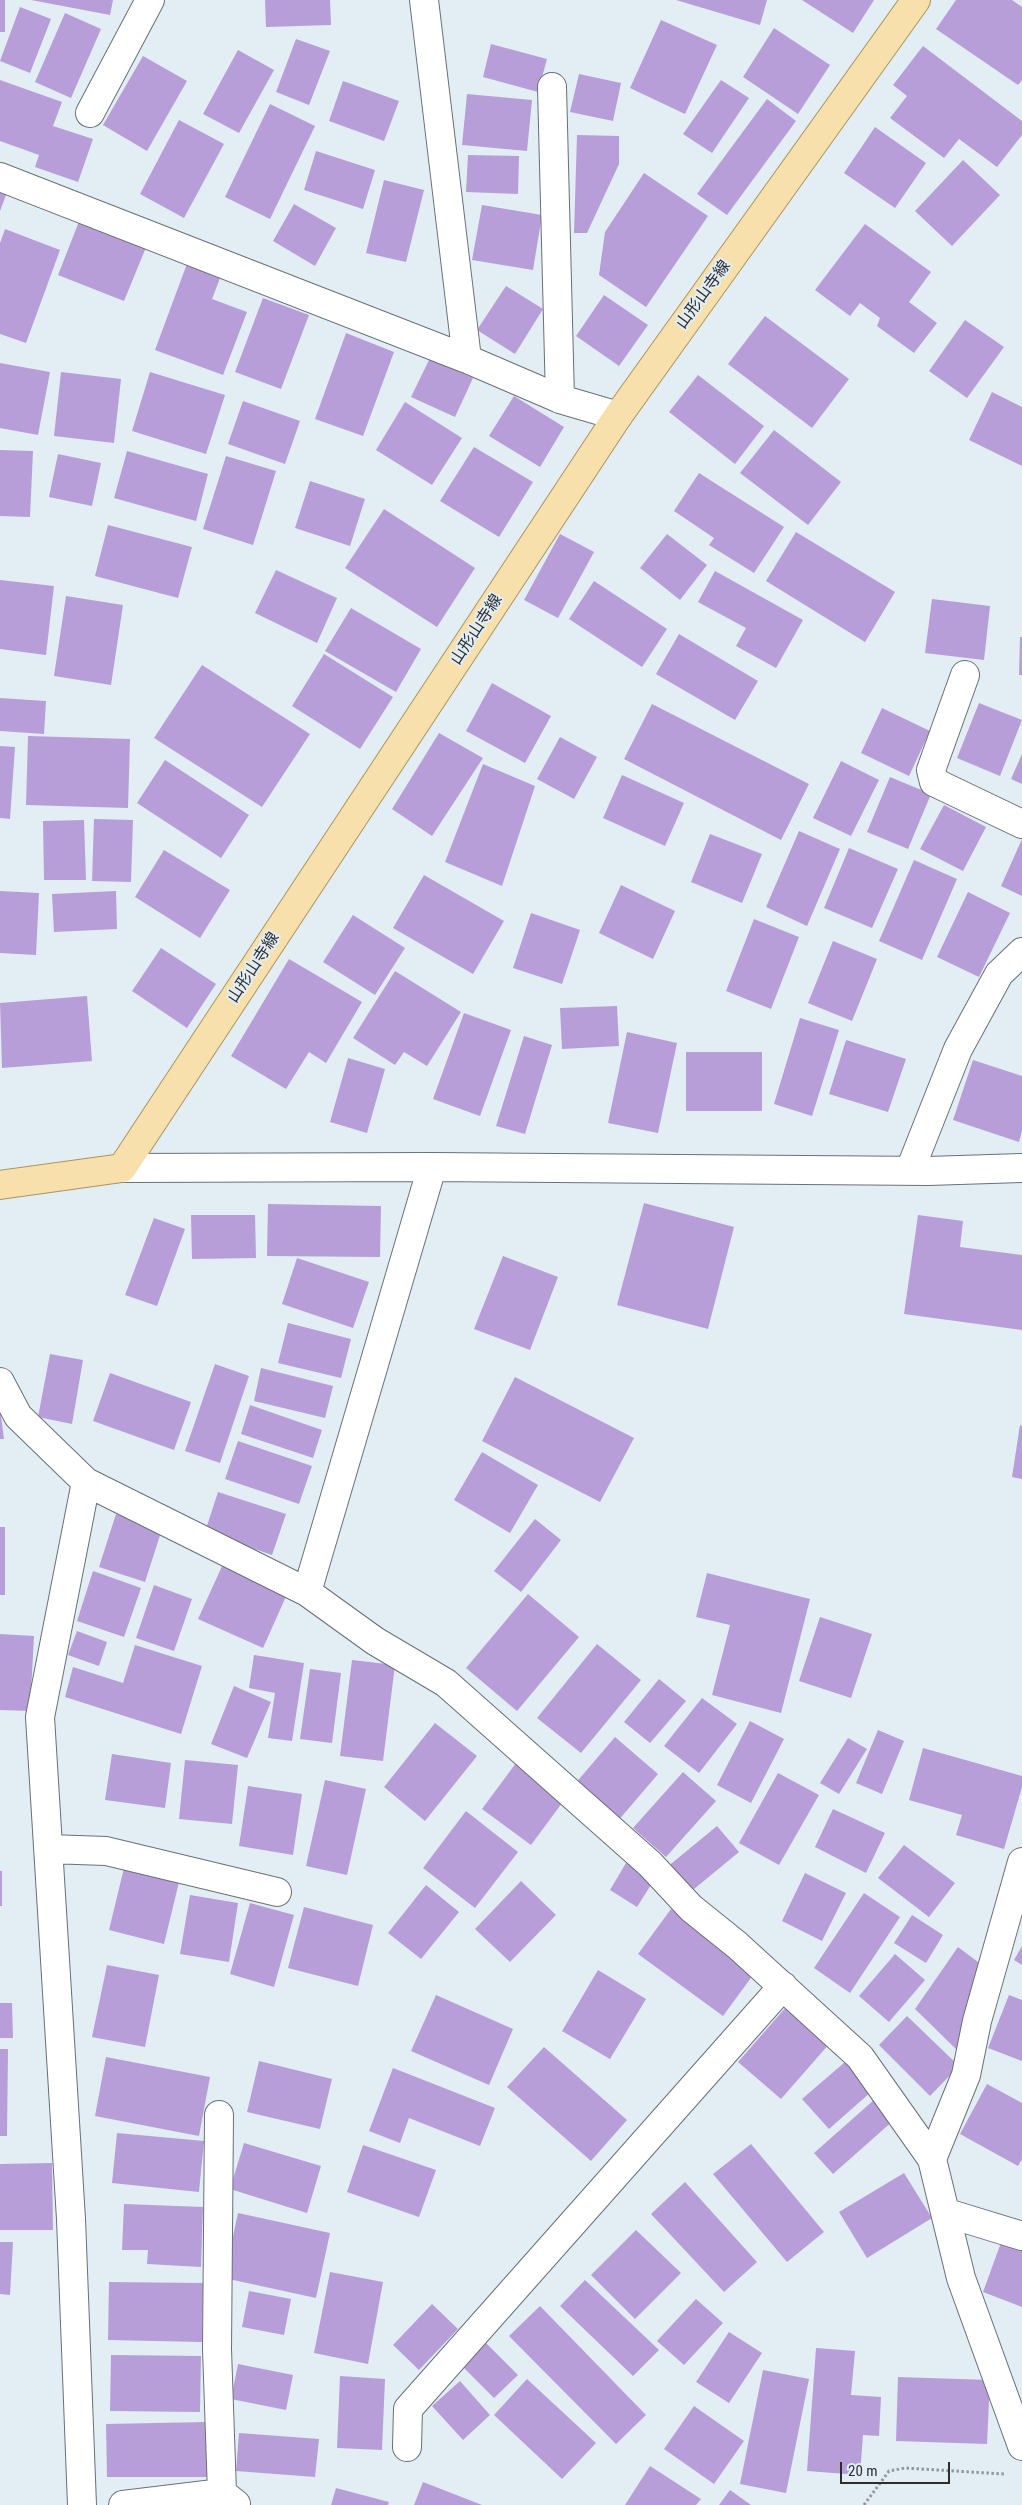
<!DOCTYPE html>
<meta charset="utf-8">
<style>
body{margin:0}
#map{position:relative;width:1022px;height:2505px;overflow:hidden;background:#e3edf4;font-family:"Roboto Condensed",sans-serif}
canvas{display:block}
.scale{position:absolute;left:840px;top:2462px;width:110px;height:22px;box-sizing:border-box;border:2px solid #2a2e31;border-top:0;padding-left:6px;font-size:15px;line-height:18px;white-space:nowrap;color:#2a2e31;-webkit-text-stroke:4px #e3edf4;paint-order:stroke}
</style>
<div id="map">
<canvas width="1022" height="2505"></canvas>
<div class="scale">20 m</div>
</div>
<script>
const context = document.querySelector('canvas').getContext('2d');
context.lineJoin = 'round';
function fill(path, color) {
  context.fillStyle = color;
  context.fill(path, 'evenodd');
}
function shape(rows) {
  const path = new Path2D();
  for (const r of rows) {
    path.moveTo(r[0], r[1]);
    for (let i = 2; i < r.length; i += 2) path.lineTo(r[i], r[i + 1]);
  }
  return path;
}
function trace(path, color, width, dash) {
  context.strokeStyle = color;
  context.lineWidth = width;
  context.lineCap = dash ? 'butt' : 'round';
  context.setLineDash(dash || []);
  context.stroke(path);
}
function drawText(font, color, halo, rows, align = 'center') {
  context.font = font + ' "Roboto Condensed","Noto Sans JP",sans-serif';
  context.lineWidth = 4;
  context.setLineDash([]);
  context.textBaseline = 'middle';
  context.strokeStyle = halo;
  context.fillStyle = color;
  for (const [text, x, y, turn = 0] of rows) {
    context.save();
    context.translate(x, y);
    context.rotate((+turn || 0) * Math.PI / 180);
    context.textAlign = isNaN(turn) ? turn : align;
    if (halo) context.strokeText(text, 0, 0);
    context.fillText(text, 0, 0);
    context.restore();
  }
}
fill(shape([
 [0,0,5,0,5,32,0,32],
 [31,0,113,0,110,15],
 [265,0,330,0,331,25,266,27],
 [676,0,767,0,760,25],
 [802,0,874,0,853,33],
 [956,0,1012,0,1022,7,1022,80,1018,85,936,29],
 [20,7,51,19,30,73,0,61],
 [65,13,101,29,71,98,35,82],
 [661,20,717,45,685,114,630,88],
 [774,28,830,65,798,114,743,77],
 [296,39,330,51,309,105,276,92],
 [491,44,547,59,538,92,483,77],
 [923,46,1022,121,1022,135,997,167,959,139,944,158,890,118,907,96,893,85],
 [238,50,274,70,239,133,203,114],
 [143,56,187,81,147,151,103,125],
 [579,74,621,83,613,121,570,112],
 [0,80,62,102,53,126,93,139,78,182,35,167,39,155,0,141],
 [721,80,749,98,712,153,683,134],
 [343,81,399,101,384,141,329,121],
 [467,94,532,100,527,151,462,145],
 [767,99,796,121,727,215,697,194],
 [270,104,315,126,270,219,225,197],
 [179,120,224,144,184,218,140,194],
 [875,127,926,163,895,208,844,173],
 [577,135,619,136,619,164,587,233,574,233],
 [316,151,375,170,363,209,304,190],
 [468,155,519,156,518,194,466,192],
 [963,160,1000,195,952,246,915,211],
 [644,173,708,216,646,307,599,275,605,232],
 [384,180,424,190,406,262,366,253],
 [0,184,9,187,0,211],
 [294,204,336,228,315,266,273,241],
 [482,205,542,215,533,270,472,260],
 [80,219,147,245,124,301,58,275],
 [865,224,931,272,909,302,937,323,914,353,877,326,880,318,860,303,850,316,815,290],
 [5,229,60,250,26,343,0,334,0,243],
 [188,261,222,273,212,299,247,312,223,375,155,350],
 [506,286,543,309,515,354,477,330],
 [604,295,648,325,619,366,576,336],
 [263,298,309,315,281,389,235,372],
 [765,316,849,379,812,428,728,364],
 [965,320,1004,347,967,398,929,371],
 [346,333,394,352,363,436,315,419],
 [430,358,473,378,455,417,411,397],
 [0,363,50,372,38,435,0,428],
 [61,372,121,379,114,443,54,436],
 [150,372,225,395,206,454,132,431],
 [698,375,764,426,735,464,669,412],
 [992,392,1022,407,1022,466,969,440],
 [514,396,564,427,540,467,489,436],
 [243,401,300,421,285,464,228,444],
 [405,402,462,438,432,485,376,450],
 [774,430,841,482,808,525,740,473],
 [474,447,533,482,499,537,440,501],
 [0,450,33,451,30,517,0,516],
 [127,451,208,474,196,521,114,498],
 [58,454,101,463,92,506,49,497],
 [226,456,276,471,253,545,203,529],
 [699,473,784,527,754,573,709,545,714,538,674,511],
 [310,481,365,499,350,546,295,528],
 [384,509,475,568,437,627,345,568],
 [108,525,192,547,178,598,95,576],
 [796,532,895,592,865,642,766,581],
 [560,534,594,552,558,618,524,600],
 [667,534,707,565,680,600,640,568],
 [276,570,337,598,317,643,255,613],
 [715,571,803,620,776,668,736,646,746,628,698,602],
 [0,580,54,586,46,655,0,649],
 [594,581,667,629,642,667,569,619],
 [66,596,123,605,111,685,54,676],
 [932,599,990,606,984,660,925,653],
 [351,608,421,649,396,692,325,651],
 [679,634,758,681,735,720,656,674],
 [1020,637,1022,637,1022,675,1019,675],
 [324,654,393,697,360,749,292,706],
 [202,665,310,734,262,807,154,738],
 [492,683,551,716,525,763,466,731],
 [0,698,46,701,44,734,0,731],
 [979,703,1022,720,1000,776,957,758],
 [652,704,809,784,781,840,624,759],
 [882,708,930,731,909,776,861,753],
 [439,733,483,758,432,836,392,809],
 [28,736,130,739,128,808,26,805],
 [560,737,597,757,574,799,537,779],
 [0,746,15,747,10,819,0,818],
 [1022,754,1022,784,1011,779],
 [165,760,249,815,221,858,137,803],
 [841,761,879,780,851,836,813,818],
 [483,764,535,786,502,886,445,862],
 [622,775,684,803,665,846,603,818],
 [890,777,931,794,908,849,867,832],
 [944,805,986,827,963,871,920,849],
 [94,819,133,820,131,882,92,881],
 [84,820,86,880,44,880,43,821],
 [799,831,840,849,807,926,766,907],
 [710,834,762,854,742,903,691,882],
 [1022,839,1022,896,1001,886],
 [849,848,898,869,872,928,824,908],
 [164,850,230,890,200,938,135,897],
 [914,860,957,879,922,960,879,941],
 [424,875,504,921,473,974,393,928],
 [621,885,675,911,653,959,599,933],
 [0,891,39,893,36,955,0,953],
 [116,891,117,929,54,932,52,894],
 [968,892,1010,913,979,977,937,957],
 [531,913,580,930,562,984,513,968],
 [353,915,405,948,375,995,323,962],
 [754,919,799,937,771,1009,726,991],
 [833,941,877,959,852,1021,808,1003],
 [161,948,216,984,187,1028,132,991],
 [289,959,362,1002,326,1063,309,1052,286,1089,231,1056],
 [395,971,461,1012,427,1066,404,1052,395,1065,353,1038],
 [87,996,92,1061,2,1068,0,1003],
 [617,1006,619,1046,562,1049,560,1008],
 [464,1013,511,1030,480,1116,433,1099],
 [800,1018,839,1030,812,1116,774,1104],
 [627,1032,677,1043,658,1133,608,1123],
 [524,1036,552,1045,525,1134,496,1126],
 [846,1040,906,1059,888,1112,829,1094],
 [686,1052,762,1052,762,1111,686,1111],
 [348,1058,385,1069,367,1133,330,1122],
 [973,1060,1022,1076,1022,1131,1019,1142,953,1120],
 [644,1203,734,1227,708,1329,617,1305],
 [268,1204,381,1206,380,1257,267,1256],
 [191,1215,255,1215,256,1258,192,1259],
 [918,1215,963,1221,960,1247,1022,1255,1022,1330,904,1314],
 [154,1218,185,1229,157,1306,125,1295],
 [503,1256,558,1277,530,1350,474,1329],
 [297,1258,369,1282,353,1328,282,1304],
 [288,1323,351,1339,341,1378,278,1363],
 [50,1354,83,1360,72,1424,38,1417],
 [215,1364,249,1376,220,1463,185,1451],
 [261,1368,333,1386,325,1418,254,1401],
 [110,1373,191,1402,174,1450,93,1421],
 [515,1377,634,1438,600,1502,482,1441],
 [250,1405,322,1430,313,1458,241,1434],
 [0,1408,4,1439,0,1439],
 [1020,1425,1022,1426,1022,1479,1012,1477],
 [238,1441,312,1466,299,1504,225,1479],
 [482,1452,538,1485,510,1533,454,1500],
 [218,1492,286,1514,272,1555,205,1532],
 [116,1514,162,1529,145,1582,99,1567],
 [535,1519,561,1540,521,1592,494,1571],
 [0,1527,5,1527,5,1595,0,1595],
 [223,1564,288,1592,263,1648,198,1619],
 [93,1571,141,1588,124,1637,77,1621],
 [707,1573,810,1599,781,1713,712,1695,730,1625,696,1617],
 [154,1585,192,1599,174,1651,136,1638],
 [528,1594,579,1637,517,1711,466,1668],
 [820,1617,872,1634,851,1698,799,1681],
 [77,1631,107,1642,99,1666,68,1655],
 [0,1634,34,1636,30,1711,0,1710],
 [597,1644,641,1680,581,1753,537,1718],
 [135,1645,202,1666,181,1734,65,1697,73,1667,123,1683],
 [254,1655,304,1663,292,1741,268,1738,275,1693,249,1688],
 [352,1660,395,1665,383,1761,340,1756],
 [310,1669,341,1673,332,1743,300,1739],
 [659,1679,686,1701,650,1743,624,1722],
 [234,1686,271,1702,247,1758,211,1744],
 [702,1698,737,1724,699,1773,664,1746],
 [750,1721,784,1739,751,1803,717,1785],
 [435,1723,477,1756,425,1821,384,1787],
 [878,1730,904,1741,882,1794,856,1783],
 [615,1737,658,1774,617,1822,574,1785],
 [848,1738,867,1749,839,1794,820,1783],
 [923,1748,1022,1776,1022,1787,1004,1849,956,1835,962,1815,909,1800],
 [112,1754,171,1763,165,1808,105,1800],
 [185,1760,238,1765,232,1824,179,1819],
 [516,1763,565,1799,531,1845,482,1809],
 [683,1772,716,1801,666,1857,633,1828],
 [778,1773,819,1795,779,1865,739,1843],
 [325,1780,366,1789,347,1875,306,1866],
 [248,1786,302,1794,293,1855,239,1846],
 [833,1809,885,1833,866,1873,815,1847],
 [466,1811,518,1852,475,1908,423,1868],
 [717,1826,739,1852,688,1894,666,1868],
 [904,1845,955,1883,929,1917,878,1878],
 [626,1863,654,1880,637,1907,610,1890],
 [124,1868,179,1882,164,1944,109,1930],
 [0,1871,2,1871,2,1906,0,1906],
 [805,1873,846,1893,822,1941,782,1921],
 [521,1881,556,1915,510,1962,475,1929],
 [426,1885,459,1912,421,1959,388,1933],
 [864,1893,900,1917,850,1993,814,1968],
 [190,1895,238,1903,229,1962,180,1954],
 [250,1903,294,1915,274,1987,230,1974],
 [304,1907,373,1925,358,1986,288,1968],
 [671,1909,756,1971,723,2016,638,1954],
 [912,1915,943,1935,926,1963,894,1943],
 [1022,1946,1022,1965,1014,1960],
 [958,1947,982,1965,957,2050,915,2009],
 [895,1954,925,1980,889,2022,859,1996],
 [107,1965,159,1975,145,2047,92,2037],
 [598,1970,646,1999,610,2059,562,2031],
 [436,1995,513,2029,489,2085,411,2051],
 [1009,1995,1022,2000,1022,2061,988,2048],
 [0,2003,12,2003,13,2038,0,2038],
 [787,2006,830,2043,781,2099,738,2062],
 [907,2016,959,2066,930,2096,879,2045],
 [544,2047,627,2120,591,2161,507,2087],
 [0,2049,8,2049,7,2136,0,2136],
 [106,2057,210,2077,199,2136,95,2116],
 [259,2061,332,2079,320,2129,247,2112],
 [845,2062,871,2092,829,2129,802,2099],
 [393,2068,495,2108,480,2146,409,2118,400,2143,369,2131],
 [987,2084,1022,2103,1022,2159,1018,2166,960,2134],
 [875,2099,894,2120,833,2174,814,2153],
 [117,2133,204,2141,199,2192,112,2183],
 [244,2143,321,2166,307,2213,230,2189],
 [751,2144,824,2232,787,2262,713,2174],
 [363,2145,436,2170,419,2217,347,2192],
 [52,2163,53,2230,0,2230,0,2164],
 [904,2173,932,2218,867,2258,839,2212],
 [685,2182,757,2262,724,2292,651,2214],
 [124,2204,203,2207,201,2267,147,2264,148,2250,122,2250],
 [238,2213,330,2233,316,2298,224,2278],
 [636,2230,681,2273,635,2319,591,2275],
 [1003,2237,1022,2244,1022,2307,983,2292],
 [0,2242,13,2242,10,2295,0,2294],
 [330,2272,383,2282,368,2364,314,2353],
 [585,2280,659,2350,633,2376,560,2306],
 [109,2282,203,2283,202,2342,108,2340],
 [249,2291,291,2299,284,2335,242,2327],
 [696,2299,723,2323,684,2365,657,2341],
 [432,2304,458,2329,419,2370,393,2345],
 [540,2306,646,2415,616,2444,509,2336],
 [729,2332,762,2353,729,2403,696,2382],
 [485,2342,518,2375,494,2398,461,2365],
 [816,2348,855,2351,851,2395,881,2397,879,2436,863,2435,860,2475,807,2471],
 [111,2355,201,2356,200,2412,110,2411],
 [238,2364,293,2375,286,2410,231,2399],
 [763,2370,809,2379,786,2493,740,2484],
 [340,2376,385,2379,382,2450,337,2448],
 [898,2377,990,2380,987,2444,896,2441],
 [527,2379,596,2443,562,2479,494,2415],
 [460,2381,490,2415,463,2440,432,2406],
 [694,2406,744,2441,714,2484,664,2449],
 [206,2422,207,2477,107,2477,106,2424],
 [239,2433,319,2439,315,2477,236,2471],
 [650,2466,701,2499,696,2505,625,2505],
 [423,2482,482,2505,414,2505],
 [336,2488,389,2502,388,2505,331,2505],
 [730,2490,751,2505,719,2505]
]), '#b89ed8');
const minor = shape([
 [424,0,467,359],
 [552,87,560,399],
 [90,113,150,0],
 [0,177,467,359,560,399,618,416],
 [965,675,931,770,934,782,1022,824],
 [122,1168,432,1167,928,1171,1022,1168],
 [910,1170,958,1049,999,974,1022,952],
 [0,1382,18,1416,86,1482,307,1592,375,1641,446,1683,650,1864,691,1908,737,1945,860,2057,932,2159,961,2278,1022,2446],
 [307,1592,432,1167],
 [49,1849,106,1851,277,1892],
 [219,2115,217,2349,222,2493],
 [932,2159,966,2075,977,2021,1022,1862],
 [947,2213,1022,2236],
 [407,2447,408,2409,783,1986],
 [82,2505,71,2219,40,1717,86,1482],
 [123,2505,222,2493,236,2504]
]);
const major = shape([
 [0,1185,122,1168,618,416,916,0]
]);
trace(minor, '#687177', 30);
trace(major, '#ac945c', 30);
trace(shape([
 [864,2505,889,2471,905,2468,1004,2474]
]), '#92999e', 3, [2.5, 2.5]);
trace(minor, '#fff', 28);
trace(major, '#f7e0ab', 28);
drawText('16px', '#2a2e31', '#e3edf4', [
 ["山形山寺線",704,295,-54],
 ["山形山寺線",477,630,-57],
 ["山形山寺線",254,968,-57]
]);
</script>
